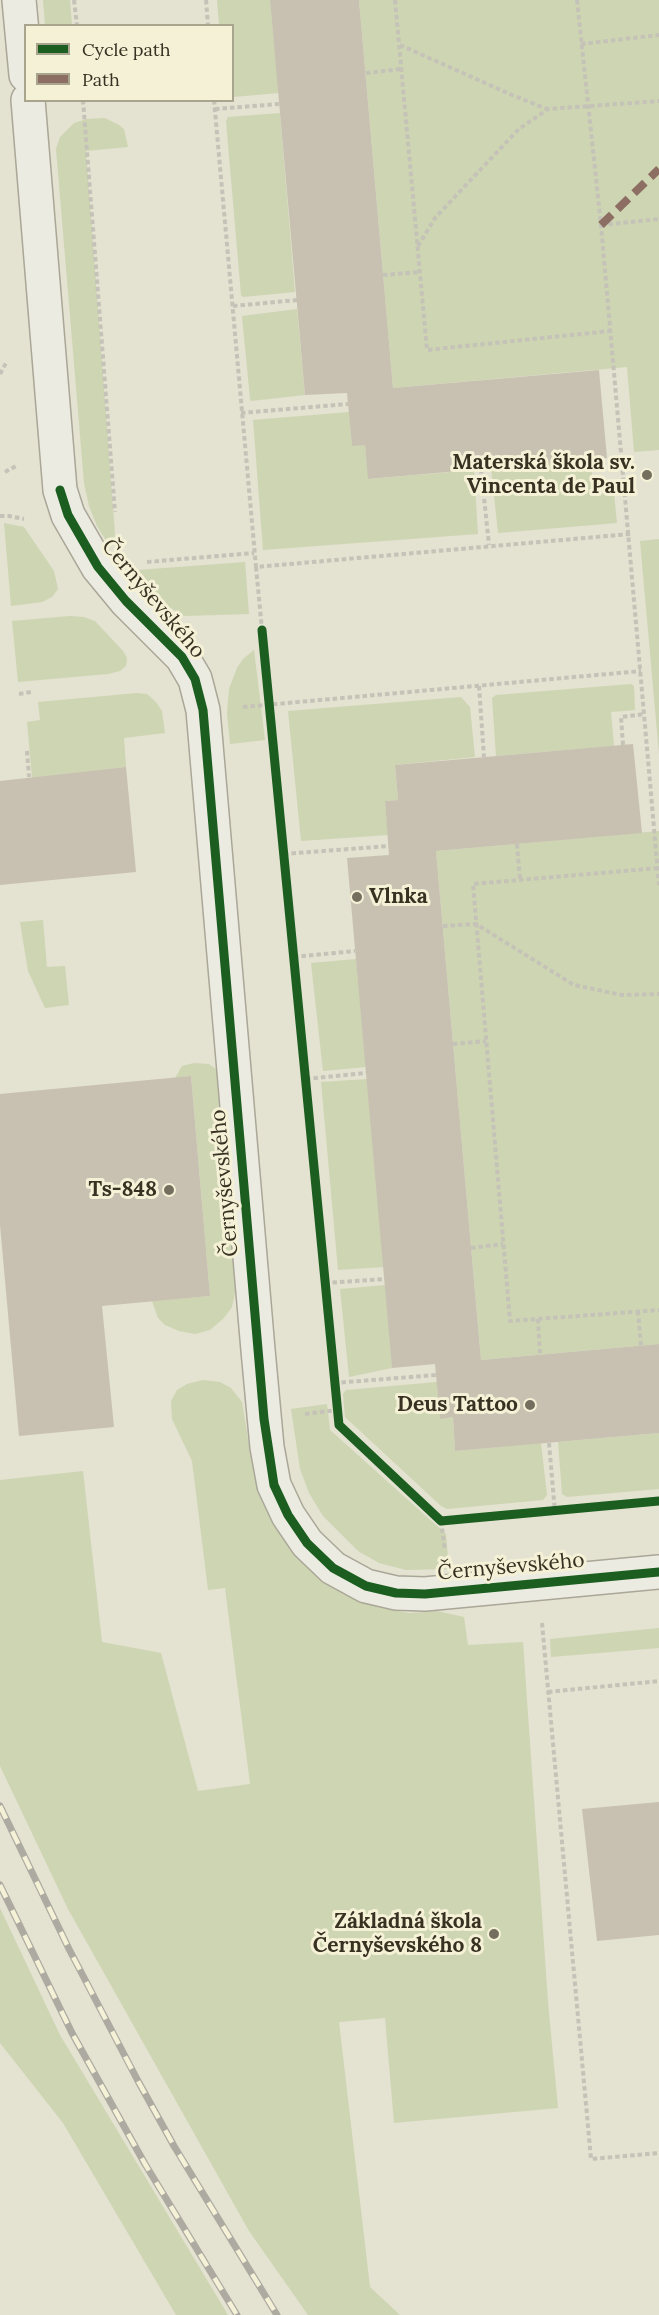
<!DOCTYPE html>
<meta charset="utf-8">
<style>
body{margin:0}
#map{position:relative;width:659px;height:2315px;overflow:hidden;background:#e4e2d0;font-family:Lora,serif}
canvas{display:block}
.legend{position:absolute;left:24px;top:24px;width:210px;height:78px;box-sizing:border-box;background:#f4f1d7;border:2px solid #a9a48e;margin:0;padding:8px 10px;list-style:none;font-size:18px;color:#383021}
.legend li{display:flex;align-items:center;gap:12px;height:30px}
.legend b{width:30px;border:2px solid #a9a48e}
</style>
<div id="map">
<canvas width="659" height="2315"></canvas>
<ul class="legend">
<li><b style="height:8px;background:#1b5e20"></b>Cycle path</li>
<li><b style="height:8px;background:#8d6e63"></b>Path</li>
</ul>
</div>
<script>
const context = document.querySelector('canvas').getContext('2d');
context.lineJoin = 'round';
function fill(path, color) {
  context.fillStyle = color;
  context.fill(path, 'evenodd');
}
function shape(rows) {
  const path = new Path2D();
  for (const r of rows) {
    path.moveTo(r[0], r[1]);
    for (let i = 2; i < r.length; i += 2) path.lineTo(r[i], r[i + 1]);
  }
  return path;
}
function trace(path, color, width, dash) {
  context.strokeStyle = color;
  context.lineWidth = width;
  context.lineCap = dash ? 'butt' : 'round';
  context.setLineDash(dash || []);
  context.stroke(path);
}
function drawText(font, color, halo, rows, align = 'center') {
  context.font = font + ' Lora,serif';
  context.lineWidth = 6;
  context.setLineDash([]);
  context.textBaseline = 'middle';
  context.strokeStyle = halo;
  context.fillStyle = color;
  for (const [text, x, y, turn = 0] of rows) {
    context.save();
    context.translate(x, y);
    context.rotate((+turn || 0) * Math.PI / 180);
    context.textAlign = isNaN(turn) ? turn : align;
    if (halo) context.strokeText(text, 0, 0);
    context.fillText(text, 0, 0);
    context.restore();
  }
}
fill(shape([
 [43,0,70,0,72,25,45,25],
 [217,0,270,0,279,93,233,97,232,26,219,25],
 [359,0,659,0,659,450,634,452,627,367,393,388],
 [280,113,295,292,243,297,241,295,226,121,228,117],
 [105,118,119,125,124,129,128,147,86,151,115,534,114,540,109,541,105,539,97,526,89,506,84,483,56,149,60,137,74,123,87,119],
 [297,309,305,395,251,401,250,399,242,316],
 [349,412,352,445,365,445,369,479,474,470,478,534,263,550,253,420],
 [591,459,593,494,614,493,617,523,498,533,491,468],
 [4,523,24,527,54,571,58,589,52,597,42,602,11,606],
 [659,539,659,754,640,541],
 [245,562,249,614,184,616,136,587,124,571],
 [70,616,84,617,95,621,123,651,127,658,126,666,120,671,108,674,18,682,12,621],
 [254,650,265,740,230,744,227,713,229,689,237,668,243,659],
 [631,684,634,686,635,710,611,712,614,746,496,756,492,698,496,695],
 [137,693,147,694,156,702,162,711,165,733,124,738,126,767,32,778,27,722,40,720,38,702],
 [461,697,470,707,475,757,395,765,398,800,385,801,388,835,301,841,288,711],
 [659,831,659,1344,481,1360,436,851],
 [43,920,47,967,65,966,69,1005,45,1008,28,971,20,922],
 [356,959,366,1067,323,1071,311,963],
 [194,1063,209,1064,216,1069,219,1076,236,1288,232,1307,223,1319,210,1330,195,1334,179,1331,165,1325,158,1318,152,1301,210,1296,191,1076,175,1078,182,1066],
 [367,1079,384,1267,338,1270,321,1082],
 [386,1285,392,1368,349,1377,340,1289],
 [203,1380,220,1382,231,1388,242,1402,250,1451,256,1476,357,1599,381,1608,409,1613,437,1611,464,1617,468,1645,523,1642,548,2002,558,2108,394,2123,385,2018,339,2022,370,2287,400,2315,308,2315,249,2231,68,1909,0,1766,0,1480,83,1471,102,1642,161,1653,198,1791,250,1784,225,1588,208,1590,192,1461,172,1419,171,1401,177,1390,187,1384],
 [437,1382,440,1418,453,1417,455,1451,541,1443,547,1495,543,1500,447,1509,441,1506,345,1417,343,1394,346,1390],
 [327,1404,330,1430,446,1534,449,1569,406,1570,379,1563,358,1551,323,1516,309,1493,300,1469,291,1409],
 [659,1433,659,1489,567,1497,562,1494,558,1442],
 [659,1628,659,1648,551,1657,550,1639],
 [0,1908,60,2035,228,2315,176,2315,63,2123,0,2043]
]), '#ced5b3');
fill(shape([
 [270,0,359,0,393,388,599,370,607,458,368,479,365,445,352,446,347,393,305,395],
 [633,744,642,833,436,851,481,1360,659,1344,659,1433,455,1451,453,1417,440,1419,435,1364,392,1368,347,858,389,855,385,801,398,800,395,765],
 [126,767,136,872,0,885,0,781],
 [191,1076,210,1296,102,1306,114,1427,19,1436,0,1225,0,1094],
 [659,1802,659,1935,597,1941,582,1809]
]), '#c8c1b1');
const minor = shape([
 [19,0,26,75],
 [28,100,60,490,68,515,98,567,126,601,182,657,195,679,203,710,258,1350,267,1447,274,1485,288,1515,307,1543,333,1568,366,1586,396,1593,425,1594,659,1572]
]);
trace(minor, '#aaa698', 36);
trace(shape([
 [74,0,77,26],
 [206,0,208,26],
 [395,0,427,350,610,331],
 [577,0,601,225,659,885],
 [581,44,659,35],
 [400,45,512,95,547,109],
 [366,73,401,69],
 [83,100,115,512],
 [214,100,256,567,630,534],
 [215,109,279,104],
 [601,225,659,219],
 [418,246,435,218,481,169,519,129,548,109,659,101],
 [383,275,420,272],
 [233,306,297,300],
 [0,374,6,363],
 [241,413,348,404],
 [481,469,489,545],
 [5,472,16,466],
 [0,516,9,516,24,519],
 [147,562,254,553],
 [256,567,262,630],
 [479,686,484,757],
 [19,694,31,692],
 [243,707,641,671],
 [623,745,621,717,645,714],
 [27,751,29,777],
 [517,844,520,879],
 [284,854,389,846],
 [658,868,473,884,510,1321,659,1310],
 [443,926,476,924,574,985,622,995,659,994],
 [294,957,355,951],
 [453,1044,486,1041],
 [306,1079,366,1073],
 [471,1248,503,1244],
 [325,1283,385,1279],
 [638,1311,641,1346],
 [538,1319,540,1355],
 [334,1383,436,1375],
 [305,1414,337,1410],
 [549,1443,555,1512],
 [441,1521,445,1550],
 [542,1623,591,2159,659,2153],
 [548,1692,659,1681]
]), '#c5c3b8', 4, [4.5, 3]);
trace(minor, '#ecebe1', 33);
const rail = shape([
 [0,1806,69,1949,138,2081,174,2146,277,2315],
 [0,1885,72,2033,145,2164,237,2315]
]);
trace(rail, '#adaba1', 7);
trace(rail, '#f4f1d7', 4.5, [14]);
trace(shape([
 [601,225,659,169]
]), '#8d6e63', 8, [15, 8]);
trace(shape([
 [60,490,68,515,98,567,126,601,182,657,195,679,203,710,264,1419,274,1485,288,1515,307,1543,333,1568,366,1586,396,1593,425,1594,659,1572],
 [262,630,339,1425,441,1521,659,1501]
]), '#1b5e20', 9);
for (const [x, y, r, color] of [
 [647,475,6,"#746e5e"],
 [357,897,6,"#746e5e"],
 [169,1190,6,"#746e5e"],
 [530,1405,6,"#746e5e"],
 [494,1934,6,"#746e5e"]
]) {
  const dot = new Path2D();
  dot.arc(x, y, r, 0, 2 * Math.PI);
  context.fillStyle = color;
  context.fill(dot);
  trace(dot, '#f4f1d7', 2);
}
drawText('bold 21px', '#383021', '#f4f1d7', [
 ["Materská škola sv.",635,463],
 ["Vincenta de Paul",635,487],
 ["Vlnka",369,897,"left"],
 ["Ts-848",157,1190],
 ["Deus Tattoo",518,1405],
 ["Základná škola",482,1922],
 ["Černyševského 8",482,1946]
], 'right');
drawText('21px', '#383021', '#f4f1d7', [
 ["Černyševského",153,599,50],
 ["Černyševského",225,1183,-95],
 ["Černyševského",511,1567,-5]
]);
</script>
